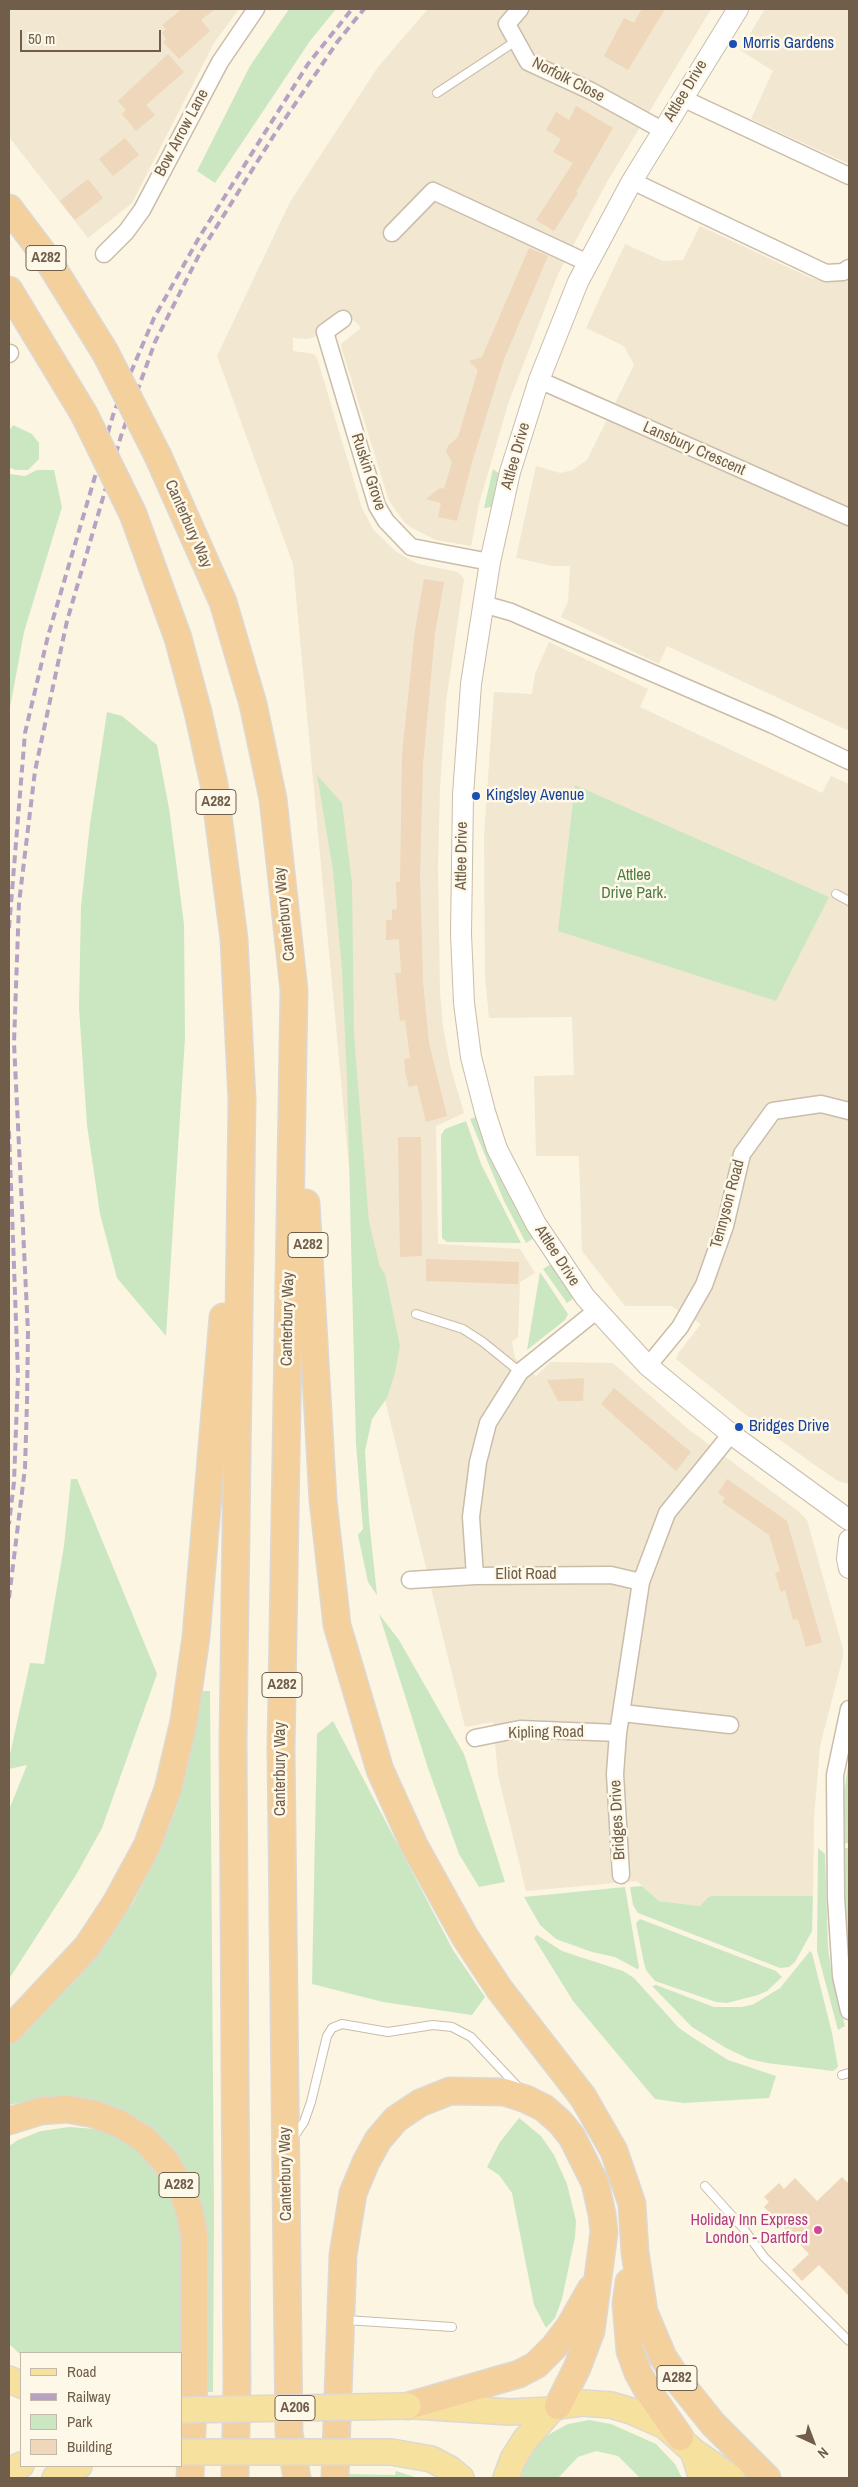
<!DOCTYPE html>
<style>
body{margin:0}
#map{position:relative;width:858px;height:2487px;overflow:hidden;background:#fbf5e2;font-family:"Archivo Narrow",sans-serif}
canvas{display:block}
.frame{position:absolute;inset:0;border:10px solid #705e4a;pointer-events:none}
.legend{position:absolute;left:20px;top:2352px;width:162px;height:115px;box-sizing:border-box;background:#fef8e8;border:1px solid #c5baa9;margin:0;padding:6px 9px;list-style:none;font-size:15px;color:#705e4a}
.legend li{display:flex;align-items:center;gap:10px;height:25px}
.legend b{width:25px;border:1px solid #c5baa9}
.north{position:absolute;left:788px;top:2417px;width:50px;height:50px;-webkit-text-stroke:4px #fef8e8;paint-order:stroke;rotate:137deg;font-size:14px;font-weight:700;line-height:20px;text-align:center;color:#705e4a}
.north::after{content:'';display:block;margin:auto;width:18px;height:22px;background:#705e4a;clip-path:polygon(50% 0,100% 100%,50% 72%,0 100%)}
.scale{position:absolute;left:20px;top:30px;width:141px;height:22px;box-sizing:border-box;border:2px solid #705e4a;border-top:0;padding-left:6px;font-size:15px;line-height:18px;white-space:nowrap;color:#705e4a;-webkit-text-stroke:4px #fef8e8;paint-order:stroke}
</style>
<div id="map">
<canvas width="858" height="2487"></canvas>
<div class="frame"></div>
<ul class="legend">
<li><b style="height:6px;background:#f6e29e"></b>Road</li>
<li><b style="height:6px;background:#b8a2c3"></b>Railway</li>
<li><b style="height:14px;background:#cbe7c2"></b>Park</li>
<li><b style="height:14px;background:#eed7bb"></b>Building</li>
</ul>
<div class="north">N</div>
<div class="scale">50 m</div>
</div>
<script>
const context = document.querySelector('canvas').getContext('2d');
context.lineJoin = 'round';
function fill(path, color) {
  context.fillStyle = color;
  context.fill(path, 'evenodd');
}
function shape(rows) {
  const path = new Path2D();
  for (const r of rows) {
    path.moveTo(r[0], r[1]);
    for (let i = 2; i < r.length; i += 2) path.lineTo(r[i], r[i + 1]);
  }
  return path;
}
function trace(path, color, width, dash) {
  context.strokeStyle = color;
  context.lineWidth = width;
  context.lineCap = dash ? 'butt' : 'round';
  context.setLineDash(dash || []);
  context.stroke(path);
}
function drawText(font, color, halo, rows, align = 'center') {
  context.font = font + ' "Archivo Narrow",sans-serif';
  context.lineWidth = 5;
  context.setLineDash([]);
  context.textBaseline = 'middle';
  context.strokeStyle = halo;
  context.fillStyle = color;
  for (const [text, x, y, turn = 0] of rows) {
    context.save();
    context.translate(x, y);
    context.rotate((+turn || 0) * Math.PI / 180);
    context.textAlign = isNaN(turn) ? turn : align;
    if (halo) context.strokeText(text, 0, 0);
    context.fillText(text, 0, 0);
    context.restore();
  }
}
fill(shape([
 [9,9,239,9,214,43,132,203,88,238,9,137],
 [428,9,711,9,607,182,558,274,508,404,479,504,471,546,436,540,414,529,405,523,389,501,341,346,342,343,361,328,352,318,318,336,307,339,293,338,293,351,314,354,317,358,362,508,373,529,395,551,407,558,418,564,458,572,464,579,446,702,440,786,438,868,440,993,443,1027,451,1069,464,1113,436,1126,438,1244,520,1249,535,1273,520,1282,518,1337,512,1342,515,1358,536,1376,551,1362,613,1363,688,1429,798,1511,807,1520,843,1649,843,1657,820,1746,814,1817,813,1896,711,1896,707,1898,700,1906,659,1901,637,1881,526,1891,498,1775,493,1722,465,1727,362,1306,293,564,217,356,290,202,378,67],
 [765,9,849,9,849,164,751,119,773,71,740,50],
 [700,226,811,278,830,282,849,280,849,731,667,646,659,664,561,617,568,602,570,566,552,566,516,558,536,466,560,473,573,470,587,460,634,365,624,346,586,328,625,244,663,261,683,260],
 [549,642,648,689,640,707,822,793,831,776,849,784,849,1484,838,1481,812,1463,746,1415,676,1359,679,1352,701,1324,671,1306,625,1306,582,1251,579,1156,536,1156,534,1076,574,1075,572,1017,489,1018,485,977,484,836,494,692,532,694,535,674]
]), '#f2e7d1');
fill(shape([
 [289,9,336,9,310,41,215,183,197,171,250,66],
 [13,425,32,434,39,443,39,459,28,470,15,470,9,467,9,431],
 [493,469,500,474,492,507,484,508],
 [37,470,54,470,62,507,24,632,9,713,9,474,25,476],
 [107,712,122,716,157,745,169,808,184,924,185,1038,166,1336,117,1278,100,1214,87,1125,79,1008,81,906,90,824],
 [317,775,342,803,352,883,354,1035,369,1222,380,1267,385,1274,400,1346,395,1373,387,1398,372,1419,365,1451,369,1520,377,1595,368,1582,358,1535,363,1529,356,1444,347,1079,342,970,333,870],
 [575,785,829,897,776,1001,558,931],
 [478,1116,534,1238,526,1243,504,1201,470,1119],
 [466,1121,481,1164,521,1243,447,1242,442,1238,441,1135,445,1129],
 [551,1264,574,1298,567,1303,543,1269],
 [540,1272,568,1314,565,1320,527,1350],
 [71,1479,77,1479,157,1674,102,1828,76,1875,9,1979,9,1810,27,1765,9,1769,9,1759,30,1663,44,1664,64,1546],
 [379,1614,399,1640,464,1754,505,1882,479,1887,459,1854,428,1768],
 [202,1691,210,1691,214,2213,213,2392,203,2392,200,2204,75,2098,48,2096,9,2105,9,2046,74,1982,106,1943,133,1903,156,1857,175,1812,187,1771],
 [333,1721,453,1950,485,1997,472,2015,383,2002,312,1984,317,1734],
 [849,1758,849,1843,842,1844,843,1801],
 [818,1848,825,1854,828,1947,832,1978,845,2026,838,2030,817,1951],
 [842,1848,849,1848,849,1977,843,1931],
 [642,1886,659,1901,700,1906,707,1898,711,1896,813,1896,812,1931,795,1962,789,1967,780,1968,638,1913,633,1905,630,1887],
 [625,1887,639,1968,637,1969,615,1957,592,1952,556,1939,540,1925,524,1897],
 [640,1919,776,1971,782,1977,767,1991,758,1995,727,2003,716,2002,655,1981,646,1970,644,1963,636,1923],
 [537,1935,562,1951,623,1971,634,1978,679,2028,692,2037,728,2060,776,2076,769,2098,684,2103,655,2099,573,2001,534,1938],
 [810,1951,812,1953,832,2033,838,2067,833,2071,767,2063,749,2059,726,2048,692,2027,652,1986,656,1985,714,2007,742,2007,754,2004,780,1988],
 [519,2118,541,2136,554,2155,567,2184,576,2221,575,2237,562,2299,555,2318,546,2328,534,2305,512,2193,499,2175,487,2167,500,2142],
 [69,2127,97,2129,120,2138,141,2151,158,2167,184,2220,181,2353,21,2355,9,2344,9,2146,18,2140,41,2131],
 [589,2420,611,2424,656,2444,675,2464,682,2478,640,2478,618,2456,596,2451,578,2457,558,2478,519,2478,529,2452,546,2436,568,2424],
 [396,2471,418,2478,343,2478,343,2474,395,2475]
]), '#cbe7c2');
fill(shape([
 [182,9,215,9,201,20,210,31,179,59,163,42,166,39,162,33,166,29,162,25],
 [642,9,665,9,628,70,604,56,624,18,634,23],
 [168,54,184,72,146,105,155,115,136,131,122,114,126,110,118,101],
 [576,106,613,128,576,192,578,193,554,231,536,220,573,163,553,152,561,139,546,130,556,112,569,120],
 [125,138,139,155,113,176,99,159],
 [88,179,103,198,75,220,60,201],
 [529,248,548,256,504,359,472,462,457,521,438,517,441,503,426,499,440,488,444,489,452,462,446,452,448,446,458,437,478,370,469,361,482,357],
 [424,579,444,582,435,633,423,764,420,876,423,982,429,1043,447,1116,426,1122,417,1085,409,1087,405,1071,404,1059,410,1058,405,1020,400,1021,395,973,401,973,399,939,386,940,386,920,392,920,392,910,397,909,396,882,400,882,402,755,415,630],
 [398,1137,421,1137,422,1256,400,1257],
 [426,1259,519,1262,518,1284,426,1281],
 [584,1378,583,1401,558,1401,547,1380],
 [614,1388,691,1452,676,1471,601,1404],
 [727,1479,787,1521,822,1642,806,1647,798,1619,793,1620,785,1590,781,1592,775,1573,780,1571,769,1535,722,1502,725,1498,718,1493],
 [842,2177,849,2184,849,2296,819,2265,802,2281,792,2270,809,2254,764,2207,769,2202,764,2197,779,2183,784,2189,795,2178,817,2201]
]), '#eed7bb');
const service = shape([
 [437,93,516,41],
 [836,894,849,901],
 [416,1314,463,1329,483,1342,520,1372],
 [842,2075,849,2073],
 [293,2138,304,2122,311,2102,327,2036,332,2028,342,2024,388,2032,433,2025,452,2027,471,2037,518,2087],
 [705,2186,743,2228,764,2257,849,2341],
 [346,2320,452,2327]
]);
const minor = shape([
 [520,9,507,24,528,62,591,91,662,130],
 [682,98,849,176],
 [632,181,826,273,843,272,849,268],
 [392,233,433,191,588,263],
 [104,254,126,232,142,210,220,62,256,9],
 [343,319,325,332,377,506,386,521,411,547,490,562],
 [9,354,10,353],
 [539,380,849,517],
 [483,604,511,612,773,725,849,761],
 [648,1366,680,1327,704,1285,725,1226,742,1154,773,1111,821,1104,849,1111],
 [475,1576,471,1517,478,1462,488,1423,520,1372,596,1311],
 [410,1580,475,1576,611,1575,641,1582],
 [849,1709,835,1775,836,1898,841,1976,849,2011],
 [622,1713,730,1725],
 [475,1738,520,1729,618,1733],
 [621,1875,615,1774,618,1733,641,1582,667,1513,731,1434]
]);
const tertiary = shape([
 [738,9,632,181,578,282,539,380,510,472,490,562,471,684,463,795,461,934,464,1003,471,1057,485,1112,497,1149,536,1224,585,1297,648,1366,731,1434,849,1520],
 [849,1540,847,1559,849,1568]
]);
const primary = shape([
 [9,2379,21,2385],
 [415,2406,510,2412,551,2410],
 [693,2451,732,2478],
 [391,2452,431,2459,450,2469,461,2478],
 [9,2471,21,2465],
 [55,2478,79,2466],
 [506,2478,513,2459,525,2440,551,2410,558,2406,582,2403,611,2405,631,2411,665,2426,693,2451,702,2478]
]);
const trunk = shape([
 [9,208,46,257,105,352],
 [9,290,84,414],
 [158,456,223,602,253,704,273,799,294,990,281,1749,289,2433,297,2478],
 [133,514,178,638,198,712,214,784,234,939,242,1100,233,1742,237,2382,235,2478],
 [306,1203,323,1500,337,1625,380,1770,414,1845,465,1937,500,1990,583,2097,614,2151,632,2204,635,2252,644,2312,663,2357,680,2383,713,2424,767,2478],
 [9,2030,87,1947,116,1903,147,1846,168,1789,184,1721,196,1637,223,1317],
 [9,2121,41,2111,67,2109,94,2114,120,2124,144,2139,166,2162,181,2188,189,2209,194,2234,194,2385,190,2478],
 [629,2282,626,2304,630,2351,638,2373,648,2391,680,2437],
 [408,2406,519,2374,536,2365,554,2347,570,2326,591,2289],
 [335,2478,343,2255,353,2193,366,2162,378,2140,396,2119,420,2103,450,2091,504,2092,526,2099,544,2108,560,2122,572,2137,595,2183,602,2214,604,2232,591,2331,577,2368,558,2406]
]);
trace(service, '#cabdaa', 10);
trace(minor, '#cabdaa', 19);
trace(tertiary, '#cabdaa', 22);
trace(primary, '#ddd8d4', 28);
trace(trunk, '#ddd8d4', 29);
trace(service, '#fff', 8);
trace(minor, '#fff', 16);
trace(tertiary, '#fff', 20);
trace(primary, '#f6e29e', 25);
trace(trunk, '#f4d09d', 26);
trace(shape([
 [9,928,25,733,48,636,114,412,154,318,200,236,308,64,352,9],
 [9,1131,18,1375,14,1482,9,1524],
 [9,1598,25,1468,27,1402,28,1332,14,1043,19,903,35,771,67,621,121,436,155,342,200,253,276,132,338,41,364,9]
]), '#b8a2c3', 4, [8, 5]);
const primaryBridge = shape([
 [181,2410,408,2406],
 [181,2452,391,2452]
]);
const trunkBridge = shape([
 [105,352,158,456],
 [84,414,133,514]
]);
trace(primaryBridge, '#ddd8d4', 28, []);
trace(trunkBridge, '#ddd8d4', 29, []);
trace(primaryBridge, '#f6e29e', 25);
trace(trunkBridge, '#f4d09d', 26);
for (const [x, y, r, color] of [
 [733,44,5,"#1a4fb4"],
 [476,796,5,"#1a4fb4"],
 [739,1427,5,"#1a4fb4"],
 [818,2230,5,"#d1479c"]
]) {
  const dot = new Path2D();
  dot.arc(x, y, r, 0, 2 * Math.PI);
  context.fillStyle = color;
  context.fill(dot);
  trace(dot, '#fef8e8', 2);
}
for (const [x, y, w] of [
 [46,258,40],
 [216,802,40],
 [308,1245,40],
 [282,1685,40],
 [179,2185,40],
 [677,2378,40],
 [295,2408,40]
]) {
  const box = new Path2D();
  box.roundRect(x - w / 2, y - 12.5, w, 25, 4);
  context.fillStyle = '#fef8e8';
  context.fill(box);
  trace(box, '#705e4a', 1);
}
drawText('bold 15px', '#705e4a', null, [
 ["A282",46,258],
 ["A282",216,802],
 ["A282",308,1245],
 ["A282",282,1685],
 ["A282",179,2185],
 ["A282",677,2378],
 ["A206",295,2408]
]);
drawText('16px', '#164399', '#fef8e8', [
 ["Morris Gardens",743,44],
 ["Kingsley Avenue",486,796],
 ["Bridges Drive",749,1427]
], 'left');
drawText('16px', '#705e4a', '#fef8e8', [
 ["Norfolk Close",568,80,27],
 ["Attlee Drive",686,91,-59],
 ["Bow Arrow Lane",182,133,-62],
 ["Lansbury Crescent",694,449,24],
 ["Attlee Drive",516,456,-74],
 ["Ruskin Grove",368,472,72],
 ["Canterbury Way",188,524,66],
 ["Attlee Drive",462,856,-89],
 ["Canterbury Way",285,914,-96],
 ["Tennyson Road",728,1204,-75],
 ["Attlee Drive",557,1256,57],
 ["Canterbury Way",288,1319,-89],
 ["Eliot Road",526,1575],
 ["Kipling Road",546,1733,-1],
 ["Canterbury Way",281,1769,-90],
 ["Bridges Drive",618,1820,-93],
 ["Canterbury Way",286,2174,-91]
]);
drawText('16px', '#4e7b46', '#fef8e8', [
 ["Attlee",634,876],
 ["Drive Park.",634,894]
]);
drawText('16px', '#b23c85', '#fef8e8', [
 ["Holiday Inn Express",808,2221],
 ["London - Dartford",808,2239]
], 'right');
</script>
